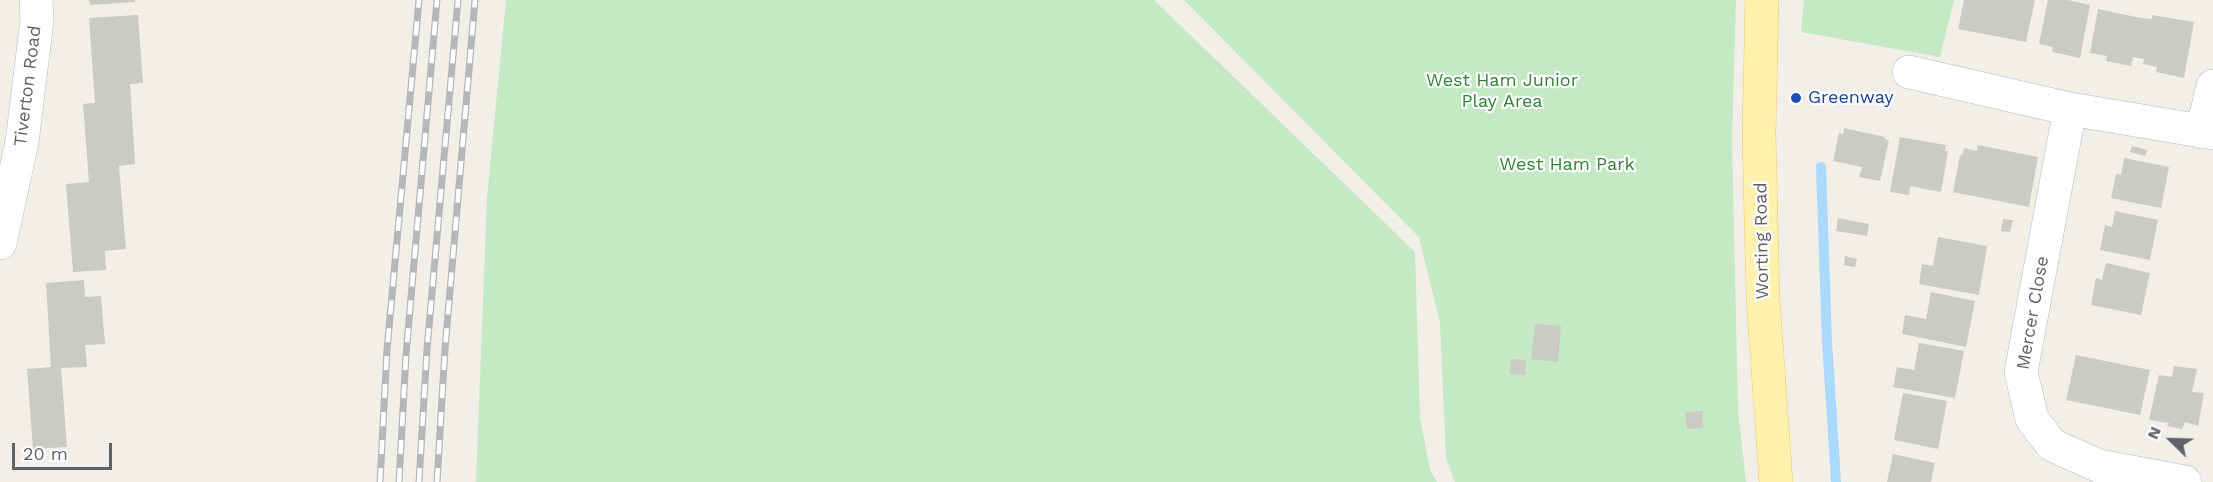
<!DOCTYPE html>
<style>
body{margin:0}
#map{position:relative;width:2213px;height:482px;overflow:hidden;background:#f1efe8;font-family:"Work Sans",sans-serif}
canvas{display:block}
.north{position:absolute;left:2141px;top:410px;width:60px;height:60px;-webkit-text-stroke:4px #fff;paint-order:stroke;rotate:293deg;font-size:16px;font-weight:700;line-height:24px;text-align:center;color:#5f6368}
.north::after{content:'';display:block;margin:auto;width:21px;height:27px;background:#5f6368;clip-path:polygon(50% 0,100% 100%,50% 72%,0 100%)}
.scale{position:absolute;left:12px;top:443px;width:100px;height:27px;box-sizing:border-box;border:3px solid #5f6368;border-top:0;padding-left:8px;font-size:18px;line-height:21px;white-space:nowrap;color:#5f6368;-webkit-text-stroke:4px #fff;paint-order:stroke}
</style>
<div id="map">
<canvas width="2213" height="482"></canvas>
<div class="north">N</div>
<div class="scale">20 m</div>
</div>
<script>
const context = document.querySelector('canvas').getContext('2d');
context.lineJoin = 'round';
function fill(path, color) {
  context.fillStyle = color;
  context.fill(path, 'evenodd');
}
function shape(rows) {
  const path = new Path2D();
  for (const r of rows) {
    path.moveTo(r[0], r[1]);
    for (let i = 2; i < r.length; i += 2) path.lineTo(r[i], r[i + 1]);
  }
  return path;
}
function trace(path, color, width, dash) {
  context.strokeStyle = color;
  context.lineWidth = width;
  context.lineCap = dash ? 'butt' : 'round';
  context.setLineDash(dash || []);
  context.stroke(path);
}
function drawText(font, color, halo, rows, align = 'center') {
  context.font = font + ' "Work Sans",sans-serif';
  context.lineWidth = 4.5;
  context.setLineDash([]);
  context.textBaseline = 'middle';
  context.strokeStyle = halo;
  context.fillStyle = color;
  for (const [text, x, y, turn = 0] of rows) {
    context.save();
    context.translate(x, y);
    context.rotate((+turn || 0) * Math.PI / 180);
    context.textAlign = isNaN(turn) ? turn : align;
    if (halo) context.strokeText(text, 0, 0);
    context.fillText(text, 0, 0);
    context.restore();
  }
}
fill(shape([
 [506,0,1154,0,1415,252,1420,418,1430,470,1437,482,476,482,487,198],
 [1184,0,1736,0,1732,140,1738,411,1746,482,1455,482,1446,458,1440,323,1419,237],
 [1804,0,1954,0,1940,57,1801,32]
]), '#c5e8c5');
trace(shape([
 [1821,167,1827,341,1836,482]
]), '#aadaff', 10);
fill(shape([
 [89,0,135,0,135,2,90,5],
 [1964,0,2035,0,2026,42,1958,29],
 [2048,0,2068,0,2090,5,2080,58,2052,52,2053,47,2039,44],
 [2098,9,2141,18,2152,19,2152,15,2194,22,2184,78,2156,72,2157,67,2143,64,2144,59,2133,57,2131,66,2106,61,2107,56,2090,53],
 [138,15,143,83,130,84,135,164,119,166,126,249,105,251,106,270,73,272,66,184,89,182,83,104,95,103,89,18],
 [1844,128,1885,137,1885,139,1889,140,1880,181,1859,177,1862,167,1833,161,1839,133,1843,134],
 [1900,137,1946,145,1945,151,1948,151,1941,192,1910,186,1909,195,1890,192],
 [1978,145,2038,157,2029,207,1953,192,1960,155,1962,156,1964,148,1977,151],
 [2132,146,2147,150,2145,156,2130,152],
 [2124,158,2169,167,2161,208,2111,198,2116,174,2121,175],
 [2115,211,2158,220,2150,260,2100,250,2105,225,2112,227],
 [1838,218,1869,224,1867,236,1836,231],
 [2003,219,2013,220,2010,232,2001,231],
 [1938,237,1987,246,1979,295,1919,284,1922,264,1933,266],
 [1845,256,1857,259,1855,267,1844,265],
 [2106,263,2150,273,2141,315,2091,305,2096,278,2102,280],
 [84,280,85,297,101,296,105,344,85,345,87,367,61,368,67,447,33,449,27,369,51,367,46,283],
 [1931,292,1975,301,1966,347,1902,334,1905,315,1926,319],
 [1535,324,1561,326,1558,362,1531,359],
 [1919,343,1964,351,1955,398,1893,387,1897,367,1914,370],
 [2076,355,2150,370,2140,415,2066,400],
 [1511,359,1526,360,1525,375,1510,374],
 [2174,366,2197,369,2192,392,2204,393,2198,426,2185,422,2182,429,2167,426,2169,423,2149,420,2159,375,2172,377],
 [1903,393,1947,401,1938,449,1894,440],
 [1702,411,1703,428,1687,429,1685,412],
 [1893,454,1935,463,1931,482,1887,482]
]), '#cccac5');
const minor = shape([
 [1909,72,2070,109,2213,133],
 [2070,109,2021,372,2032,419,2052,445,2099,466,2185,482],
 [2202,132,2213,86],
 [0,243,22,142,37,20,36,0]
]);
const major = shape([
 [1762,0,1759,134,1763,299,1776,482]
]);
trace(minor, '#b5b8bc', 34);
trace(major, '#f2c960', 34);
trace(minor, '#fff', 33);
trace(major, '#fff2af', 33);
const rail = shape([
 [380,482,387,350,419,0],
 [399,482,406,355,437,0],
 [419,482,427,349,458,0],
 [437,482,445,349,475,0]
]);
trace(rail, '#b6b7b8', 7);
trace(rail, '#fff', 4.5, [14]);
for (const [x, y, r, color] of [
 [1796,98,6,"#1a4fb4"]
]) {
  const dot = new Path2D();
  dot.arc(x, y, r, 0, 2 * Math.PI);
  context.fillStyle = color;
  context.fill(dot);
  trace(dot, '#fff', 2);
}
drawText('18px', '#348238', '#fff', [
 ["West Ham Junior",1502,81],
 ["Play Area",1502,102],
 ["West Ham Park",1567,165]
]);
drawText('18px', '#5f6368', '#fff', [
 ["Tiverton Road",28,86,-83],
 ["Worting Road",1762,241,-91],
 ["Mercer Close",2033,313,-80]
]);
drawText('18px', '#164399', '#fff', [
 ["Greenway",1808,98]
], 'left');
</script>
